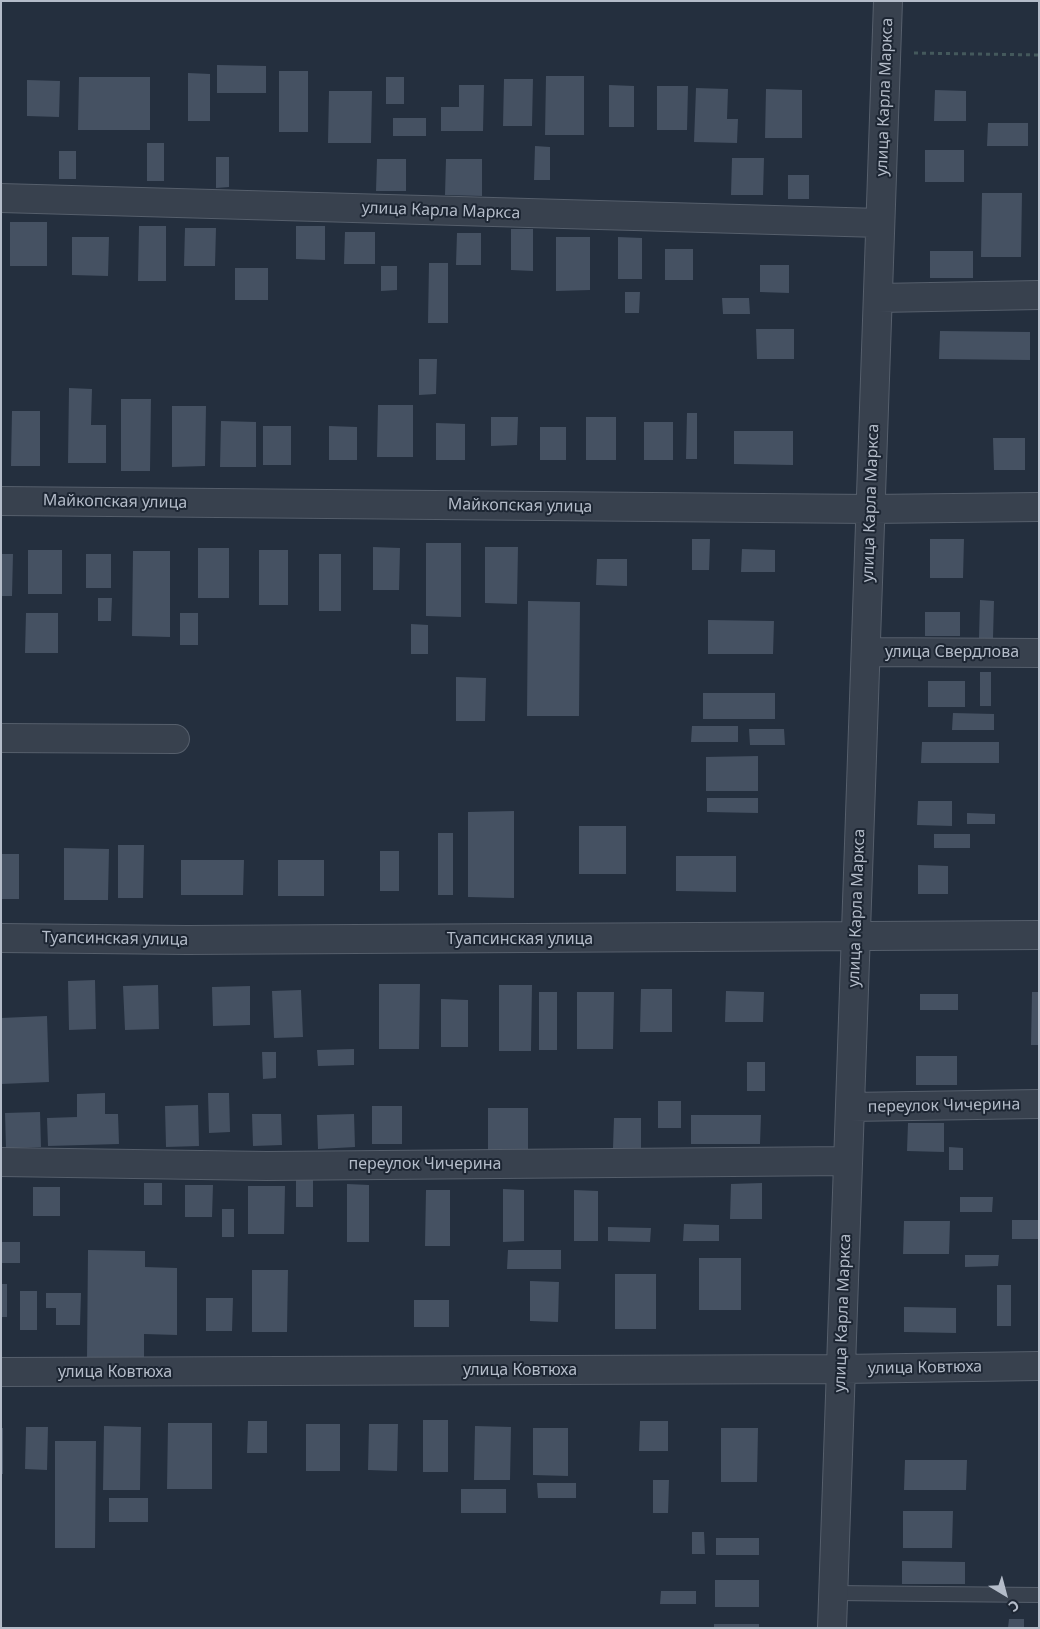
<!DOCTYPE html>
<meta charset="utf-8">
<style>
body{margin:0}
#map{position:relative;width:1040px;height:1629px;overflow:hidden;background:#242f3e;font-family:"Noto Sans",sans-serif}
canvas{display:block}
.frame{position:absolute;inset:0;border:2px solid #b4bcc9;pointer-events:none}
.north{position:absolute;left:980px;top:1569px;width:50px;height:50px;-webkit-text-stroke:4px #1d2633;paint-order:stroke;rotate:143deg;font-size:14px;font-weight:700;line-height:20px;text-align:center;color:#b4bcc9}
.north::after{content:'';display:block;margin:auto;width:18px;height:22px;background:#b4bcc9;clip-path:polygon(50% 0,100% 100%,50% 72%,0 100%)}
</style>
<div id="map">
<canvas width="1040" height="1629"></canvas>
<div class="frame"></div>
<div class="north">С</div>
</div>
<script>
const context = document.querySelector('canvas').getContext('2d');
context.lineJoin = 'round';
function fill(path, color) {
  context.fillStyle = color;
  context.fill(path, 'evenodd');
}
function shape(rows) {
  const path = new Path2D();
  for (const r of rows) {
    path.moveTo(r[0], r[1]);
    for (let i = 2; i < r.length; i += 2) path.lineTo(r[i], r[i + 1]);
  }
  return path;
}
function trace(path, color, width, dash) {
  context.strokeStyle = color;
  context.lineWidth = width;
  context.lineCap = dash ? 'butt' : 'round';
  context.setLineDash(dash || []);
  context.stroke(path);
}
function drawText(font, color, halo, rows, align = 'center') {
  context.font = font + ' "Noto Sans",sans-serif';
  context.lineWidth = 4;
  context.setLineDash([]);
  context.textBaseline = 'middle';
  context.strokeStyle = halo;
  context.fillStyle = color;
  for (const [text, x, y, turn = 0] of rows) {
    context.save();
    context.translate(x, y);
    context.rotate((+turn || 0) * Math.PI / 180);
    context.textAlign = isNaN(turn) ? turn : align;
    if (halo) context.strokeText(text, 0, 0);
    context.fillText(text, 0, 0);
    context.restore();
  }
}
fill(shape([
 [217,65,266,66,266,93,217,93],
 [279,71,308,71,308,132,279,132],
 [188,73,210,74,210,121,188,121],
 [546,76,584,76,584,135,545,135],
 [79,77,150,77,150,130,78,130],
 [386,77,404,77,404,104,386,104],
 [504,79,533,79,532,126,503,126],
 [27,80,60,81,59,117,27,116],
 [459,85,484,85,483,131,441,131,441,107,459,107],
 [609,85,634,86,634,127,609,127],
 [657,86,688,86,687,130,657,130],
 [696,88,728,89,727,119,738,119,737,143,694,142],
 [766,89,802,90,802,138,765,138],
 [935,90,966,91,966,121,934,121],
 [329,91,372,91,371,143,328,143],
 [393,118,426,118,426,136,393,136],
 [988,123,1028,123,1028,146,987,146],
 [147,143,164,143,164,181,147,181],
 [535,146,550,147,550,180,534,180],
 [925,150,964,150,964,182,925,182],
 [59,151,76,151,76,179,59,179],
 [216,157,229,157,229,187,216,188],
 [732,158,764,158,763,195,731,195],
 [377,159,406,159,406,191,376,191],
 [446,159,482,159,482,196,445,195],
 [788,175,809,175,809,199,788,199],
 [982,193,1022,193,1021,257,981,257],
 [10,222,47,222,47,266,10,266],
 [139,226,166,226,166,281,138,281],
 [296,226,325,226,325,260,296,259],
 [185,228,216,228,215,266,184,266],
 [511,229,533,229,533,271,511,270],
 [345,232,375,232,375,264,344,264],
 [457,233,481,233,481,265,456,265],
 [72,237,109,237,108,276,72,275],
 [556,237,590,237,590,290,556,291],
 [618,237,642,238,642,279,618,279],
 [665,249,693,249,693,280,665,280],
 [930,251,973,251,973,278,930,278],
 [429,263,448,263,448,323,428,323],
 [760,265,789,265,789,293,760,292],
 [381,266,397,266,397,290,381,291],
 [235,268,268,268,268,300,235,300],
 [625,292,640,292,639,313,625,313],
 [722,298,749,298,750,314,723,314],
 [756,329,794,329,794,359,757,359],
 [940,331,1030,332,1030,360,939,359],
 [419,359,437,359,436,394,419,395],
 [69,388,92,389,91,425,106,425,106,463,68,463],
 [121,399,151,399,150,471,121,471],
 [378,405,413,405,413,457,377,457],
 [172,406,206,406,205,466,172,467],
 [12,411,40,411,40,466,11,466],
 [687,413,697,413,697,459,686,459],
 [491,417,518,417,517,445,491,446],
 [586,417,616,417,616,460,586,460],
 [221,421,256,422,256,467,220,467],
 [644,422,673,422,673,460,644,460],
 [436,423,465,424,465,460,436,460],
 [263,426,291,426,291,465,263,465],
 [329,426,357,427,357,460,329,460],
 [540,427,566,427,566,460,540,460],
 [734,431,793,431,793,465,734,464],
 [993,438,1025,438,1025,470,994,470],
 [692,539,710,539,709,570,692,570],
 [930,539,964,539,963,578,930,578],
 [426,543,461,543,461,617,426,616],
 [373,547,400,548,399,590,373,590],
 [485,547,518,547,517,604,485,603],
 [198,548,229,548,229,598,198,598],
 [742,549,775,550,775,572,741,572],
 [28,550,62,550,62,594,28,594],
 [259,550,288,550,288,605,259,605],
 [133,551,170,551,170,637,132,636],
 [1,554,13,554,12,596,1,596],
 [86,554,111,554,111,588,86,588],
 [319,554,341,554,341,611,319,611],
 [597,559,627,559,627,586,596,585],
 [98,598,112,598,111,621,98,621],
 [980,600,994,601,993,638,979,638],
 [528,601,580,602,579,716,527,716],
 [925,612,960,612,960,636,925,636],
 [26,613,58,613,58,653,25,653],
 [180,613,198,613,198,645,180,645],
 [708,620,774,621,773,654,708,654],
 [411,624,428,625,428,654,411,654],
 [980,672,991,672,991,706,980,706],
 [456,677,486,678,485,721,456,721],
 [928,681,965,681,965,707,928,707],
 [703,693,775,693,775,719,703,719],
 [953,713,994,714,994,730,952,730],
 [692,726,738,726,738,742,691,742],
 [749,729,784,729,785,745,750,745],
 [922,742,999,742,999,763,921,763],
 [758,756,758,791,706,791,706,757],
 [707,798,758,798,758,813,707,812],
 [918,801,952,801,952,826,917,825],
 [514,811,514,898,468,897,468,812],
 [967,813,995,814,995,824,967,824],
 [579,826,626,826,626,874,579,874],
 [438,833,453,833,453,895,438,895],
 [934,834,970,834,970,848,934,848],
 [118,845,144,845,143,898,118,898],
 [64,848,109,849,108,900,64,900],
 [380,851,399,851,399,891,380,891],
 [1,854,19,854,19,899,1,899],
 [676,856,736,856,736,892,676,891],
 [181,860,244,860,243,895,181,895],
 [278,860,324,860,324,896,278,896],
 [918,865,948,866,948,894,918,894],
 [95,980,96,1029,69,1030,68,981],
 [379,984,420,984,419,1049,379,1049],
 [158,985,159,1029,125,1030,123,986],
 [499,985,532,985,531,1051,499,1051],
 [250,986,250,1025,213,1026,212,987],
 [641,989,672,989,672,1032,640,1032],
 [301,990,303,1037,274,1038,272,991],
 [726,991,764,992,763,1022,725,1022],
 [539,992,557,992,557,1050,539,1050],
 [577,992,614,992,613,1049,577,1049],
 [1032,992,1039,992,1039,1045,1031,1045],
 [920,994,958,994,958,1010,920,1010],
 [441,999,468,1000,468,1047,441,1047],
 [47,1016,49,1082,1,1084,1,1018],
 [354,1049,354,1065,318,1066,317,1050],
 [262,1052,276,1052,276,1078,263,1079],
 [916,1056,957,1056,957,1085,916,1085],
 [747,1062,765,1062,765,1091,747,1091],
 [105,1093,105,1114,118,1114,119,1144,48,1146,47,1118,77,1117,77,1094],
 [208,1093,229,1093,230,1132,209,1133],
 [658,1101,681,1101,681,1128,658,1128],
 [198,1105,199,1146,166,1147,165,1106],
 [372,1106,402,1106,402,1144,372,1144],
 [488,1108,528,1108,528,1150,488,1150],
 [40,1112,41,1147,6,1148,5,1113],
 [252,1114,281,1114,282,1145,253,1146],
 [354,1114,355,1147,318,1149,317,1115],
 [691,1115,761,1115,760,1144,691,1144],
 [614,1118,641,1118,641,1149,613,1148],
 [908,1123,944,1123,944,1152,907,1151],
 [949,1147,963,1148,963,1170,949,1170],
 [296,1180,313,1180,313,1207,296,1207],
 [144,1183,162,1183,162,1205,144,1205],
 [762,1183,762,1219,730,1219,731,1184],
 [347,1184,369,1185,369,1242,347,1242],
 [185,1185,213,1185,212,1217,185,1217],
 [248,1186,285,1186,284,1234,248,1234],
 [33,1187,60,1187,60,1216,33,1216],
 [503,1189,524,1190,524,1241,503,1242],
 [426,1190,450,1190,450,1246,425,1246],
 [574,1190,598,1191,598,1241,574,1241],
 [960,1197,993,1197,992,1212,960,1212],
 [222,1209,234,1209,234,1237,222,1237],
 [1012,1220,1039,1220,1039,1239,1012,1239],
 [904,1221,950,1221,949,1254,903,1254],
 [684,1224,719,1225,719,1241,683,1241],
 [608,1227,651,1228,650,1242,608,1241],
 [1,1242,20,1242,20,1263,1,1263],
 [88,1250,145,1251,145,1267,177,1268,177,1335,144,1334,144,1357,87,1357],
 [508,1250,561,1250,561,1269,507,1269],
 [965,1255,999,1255,998,1266,965,1267],
 [699,1258,741,1258,741,1310,699,1310],
 [252,1270,288,1270,287,1332,252,1332],
 [615,1274,656,1274,656,1329,615,1329],
 [530,1281,559,1282,558,1322,530,1321],
 [1,1284,7,1284,7,1317,1,1317],
 [997,1285,1011,1285,1011,1326,997,1326],
 [20,1291,37,1291,37,1330,20,1330],
 [46,1293,81,1293,80,1325,56,1325,56,1308,46,1308],
 [206,1298,233,1298,232,1331,206,1331],
 [414,1300,449,1300,449,1327,414,1327],
 [904,1307,956,1308,956,1333,904,1332],
 [423,1420,448,1420,448,1472,423,1472],
 [248,1421,267,1421,267,1453,247,1453],
 [640,1421,668,1421,668,1451,639,1451],
 [168,1423,212,1423,212,1489,167,1489],
 [306,1424,340,1424,340,1471,306,1471],
 [369,1424,398,1424,397,1471,368,1470],
 [104,1426,141,1427,140,1490,103,1490],
 [475,1426,511,1427,510,1480,474,1480],
 [26,1427,48,1427,47,1470,25,1469],
 [1,1428,3,1428,3,1474,1,1474],
 [533,1428,568,1428,568,1476,533,1475],
 [721,1428,758,1428,757,1482,721,1482],
 [55,1441,96,1441,95,1548,55,1548],
 [905,1460,967,1460,966,1490,904,1490],
 [653,1480,669,1480,668,1513,653,1513],
 [537,1483,576,1483,576,1498,538,1498],
 [461,1489,506,1489,506,1513,461,1513],
 [109,1498,148,1498,148,1522,109,1522],
 [903,1511,953,1511,952,1548,903,1548],
 [692,1532,704,1532,705,1554,692,1554],
 [716,1538,759,1538,759,1555,716,1555],
 [902,1561,965,1562,965,1584,902,1584],
 [715,1580,759,1580,759,1607,715,1607],
 [661,1591,696,1591,696,1604,660,1604],
 [1009,1619,1024,1619,1024,1628,1008,1628],
 [714,1624,759,1624,759,1628,714,1628]
]), '#455162');
const lane = shape([
 [834,1593,1039,1595]
]);
const street = shape([
 [1,198,880,223],
 [878,298,1039,295],
 [1,501,870,509,1039,507],
 [866,652,1039,653],
 [1,738,175,739],
 [1,938,187,940,1039,935],
 [850,1107,1039,1104],
 [1,1162,267,1166,848,1161],
 [1,1372,841,1369,1039,1366],
 [832,1628,888,1]
]);
trace(lane, '#565f6c', 16);
trace(street, '#565f6c', 30);
trace(shape([
 [914,53,1039,55]
]), '#44595c', 3, [4, 4]);
trace(lane, '#38414e', 14);
trace(street, '#38414e', 28);
drawText('16px', '#b4bcc9', '#1d2633', [
 ["улица Карла Маркса",885,97,-88],
 ["улица Карла Маркса",441,211,2],
 ["Майкопская улица",115,502,1],
 ["улица Карла Маркса",871,503,-88],
 ["Майкопская улица",520,506,1],
 ["улица Свердлова",952,652],
 ["улица Карла Маркса",857,908,-88],
 ["Туапсинская улица",115,939,1],
 ["Туапсинская улица",520,939],
 ["переулок Чичерина",944,1106,-1],
 ["переулок Чичерина",425,1164],
 ["улица Карла Маркса",843,1313,-88],
 ["улица Ковтюха",925,1368,-1],
 ["улица Ковтюха",520,1370],
 ["улица Ковтюха",115,1372]
]);
</script>
